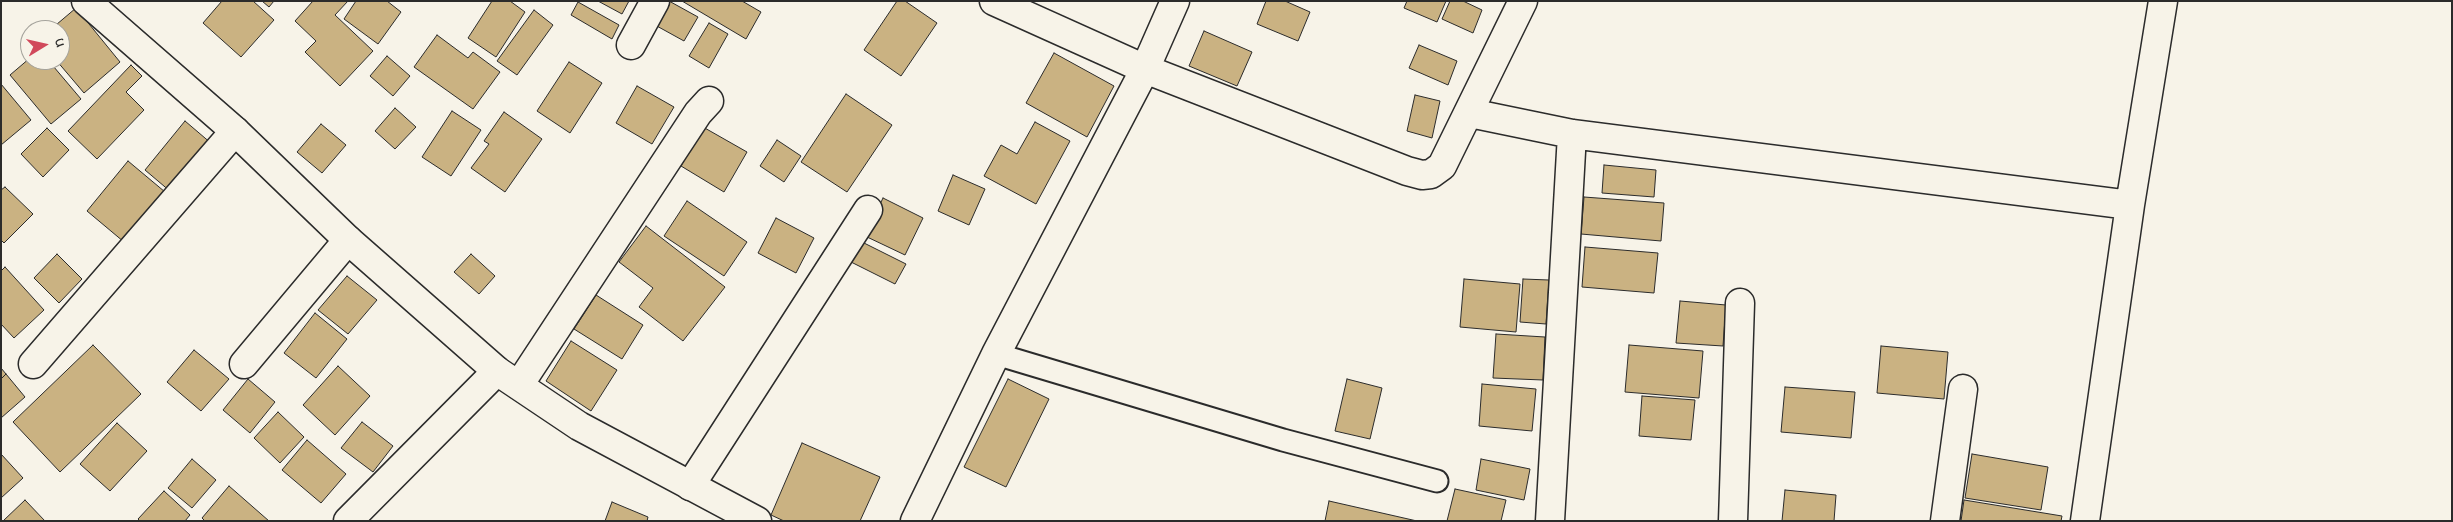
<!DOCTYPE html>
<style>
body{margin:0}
#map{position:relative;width:2453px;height:522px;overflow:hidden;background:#f7f3e8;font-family:"Indie Flower",sans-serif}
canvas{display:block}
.frame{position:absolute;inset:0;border:2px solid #2b2b2b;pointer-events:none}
.north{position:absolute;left:20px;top:20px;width:50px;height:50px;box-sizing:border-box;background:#f7f3e8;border:1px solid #a5a39c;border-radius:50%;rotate:81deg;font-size:14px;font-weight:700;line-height:20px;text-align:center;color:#2b2b2b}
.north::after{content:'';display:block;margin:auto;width:18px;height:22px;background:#d1495b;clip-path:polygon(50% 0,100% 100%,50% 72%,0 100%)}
</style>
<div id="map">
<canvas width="2453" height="522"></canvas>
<div class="frame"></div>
<div class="north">U</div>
</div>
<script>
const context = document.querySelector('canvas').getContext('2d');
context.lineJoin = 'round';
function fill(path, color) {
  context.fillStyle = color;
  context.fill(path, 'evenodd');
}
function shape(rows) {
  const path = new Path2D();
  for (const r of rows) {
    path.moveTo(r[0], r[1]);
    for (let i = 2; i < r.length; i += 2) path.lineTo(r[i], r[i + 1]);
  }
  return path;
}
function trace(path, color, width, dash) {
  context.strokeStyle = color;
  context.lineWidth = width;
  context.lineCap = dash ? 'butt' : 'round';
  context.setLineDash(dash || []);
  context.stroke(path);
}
const building = shape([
 [222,1,253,1,274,20,241,57,203,23,222,1],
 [262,1,274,1,269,7,262,1],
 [313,1,348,1,335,15,373,51,340,86,305,52,316,41,295,21,313,1],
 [356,1,387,1,401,12,378,44,344,19,356,1],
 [492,1,510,1,525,12,496,57,468,38,492,1],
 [598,1,629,1,622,14,598,1],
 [669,1,698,17,684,41,655,25,669,1],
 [682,1,742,1,761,12,746,39,682,1],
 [897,1,905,1,937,23,901,76,864,50,897,1],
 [1266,1,1285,1,1310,12,1298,41,1257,24,1266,1],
 [1407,1,1446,1,1437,22,1404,8,1407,1],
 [1450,1,1463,1,1482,10,1473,33,1442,19,1450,1],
 [578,2,619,25,612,39,571,15,578,2],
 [76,8,120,62,84,93,56,60,60,60,60,30,50,30,76,8],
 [534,10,553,25,517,75,497,61,534,10],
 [709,23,728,34,709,68,689,56,709,23],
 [1204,31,1252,52,1237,86,1189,66,1204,31],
 [437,35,468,58,473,52,500,72,473,109,414,67,437,35],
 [1419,45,1457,61,1448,85,1409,68,1419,45],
 [1054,53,1114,86,1087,137,1026,103,1054,53],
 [387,56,410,76,393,96,370,76,387,56],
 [30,58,48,60,81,99,51,124,10,75,30,58],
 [569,62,602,83,570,133,537,111,569,62],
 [131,65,142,76,126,92,144,110,97,159,68,131,131,65],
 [1,84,31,120,1,145,1,84],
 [637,86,674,107,652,144,616,123,637,86],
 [846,94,892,125,847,192,801,162,846,94],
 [1415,95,1440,101,1432,138,1407,131,1415,95],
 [395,108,416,127,395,149,375,131,395,108],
 [452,111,481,130,451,176,422,157,452,111],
 [504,112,542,139,505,192,471,168,489,144,484,141,504,112],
 [185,121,212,144,171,192,145,170,185,121],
 [1035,122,1070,141,1036,204,984,176,1001,145,1017,154,1035,122],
 [321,124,346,145,322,173,297,152,321,124],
 [703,127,747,152,724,192,681,166,703,127],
 [47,128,69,150,43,177,21,154,47,128],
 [777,140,801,156,784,182,760,166,777,140],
 [128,161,171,197,130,247,87,211,128,161],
 [1604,165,1656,170,1654,197,1602,193,1604,165],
 [953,175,985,189,969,225,938,211,953,175],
 [5,187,33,214,4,243,1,240,1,190,5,187],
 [1584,197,1664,203,1661,241,1581,234,1584,197],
 [883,198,923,218,905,255,865,236,883,198],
 [687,201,747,242,724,276,664,236,687,201],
 [776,218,814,238,796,273,758,253,776,218],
 [646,226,725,287,683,341,639,307,653,288,619,262,646,226],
 [862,242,906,264,895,284,851,262,862,242],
 [1585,247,1658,253,1654,293,1582,287,1585,247],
 [57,254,82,279,59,303,34,278,57,254],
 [471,254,495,276,479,294,454,272,471,254],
 [5,267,44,310,14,338,1,324,1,271,5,267],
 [347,276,377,300,348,334,318,310,347,276],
 [1464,279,1520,284,1516,332,1460,327,1464,279],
 [1523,279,1549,280,1546,324,1520,322,1523,279],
 [596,295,643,325,622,359,574,329,596,295],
 [1680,301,1726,305,1723,346,1676,343,1680,301],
 [315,313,347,339,316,378,284,353,315,313],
 [1496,334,1545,337,1543,380,1493,378,1496,334],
 [571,341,617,370,591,411,546,381,571,341],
 [93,345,141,394,60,472,13,422,93,345],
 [1629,345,1703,351,1699,398,1625,392,1629,345],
 [1881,346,1948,352,1944,399,1877,393,1881,346],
 [194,350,229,379,201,411,167,382,194,350],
 [338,366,370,396,335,435,303,405,338,366],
 [1,368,6,374,1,379,1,368],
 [6,374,25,397,1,418,1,379,6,374],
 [248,379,275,402,250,433,223,410,248,379],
 [1008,379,1049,399,1006,487,964,467,1008,379],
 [1347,379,1382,388,1370,439,1335,431,1347,379],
 [1482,384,1536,389,1532,431,1479,426,1482,384],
 [1785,387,1855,392,1851,438,1781,432,1785,387],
 [1642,396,1695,400,1691,440,1639,436,1642,396],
 [278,412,304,437,280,463,254,438,278,412],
 [362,422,393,446,373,472,341,448,362,422],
 [117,423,147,451,110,491,80,464,117,423],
 [307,440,346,474,321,503,282,470,307,440],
 [802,443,880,477,860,521,784,521,771,515,802,443],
 [1,454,23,478,1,498,1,454],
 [1972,454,2048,467,2041,510,1965,498,1972,454],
 [192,459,216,480,192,508,168,488,192,459],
 [1481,459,1530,469,1524,500,1476,490,1481,459],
 [229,486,269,521,205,521,202,518,229,486],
 [1455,489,1506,500,1501,521,1447,521,1455,489],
 [1785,490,1836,495,1834,521,1782,521,1785,490],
 [164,491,190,515,185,521,140,521,138,519,164,491],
 [25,500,45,521,3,521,25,500],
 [1964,500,2062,516,2061,521,1961,521,1964,500],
 [1329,501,1417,521,1325,521,1329,501],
 [612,502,648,517,647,521,605,521,612,502]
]);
fill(building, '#cab282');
trace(building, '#2b2b2b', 1);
const lane = shape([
 [996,354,1283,440,1437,481]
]);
const street = shape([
 [994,1,1145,69,1407,171,1422,175,1431,174,1442,166,1523,1],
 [631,45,655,1],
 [1470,113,1572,134,2130,205],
 [33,364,235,131],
 [244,364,348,240],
 [519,385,698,113,709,101],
 [690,486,868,210],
 [348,521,497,371],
 [915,521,996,354,1145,69,1175,1],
 [1550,521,1572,134],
 [1733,521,1740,303],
 [1945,521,1963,389],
 [2085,521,2130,205,2163,1]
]);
const secondary = shape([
 [86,1,235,131,348,240,497,371,579,426,757,521]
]);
trace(lane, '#2b2b2b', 25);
trace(street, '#2b2b2b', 31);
trace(secondary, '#2b2b2b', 31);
trace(lane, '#f7f3e8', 21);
trace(street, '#f7f3e8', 28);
trace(secondary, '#f7f3e8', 28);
</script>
